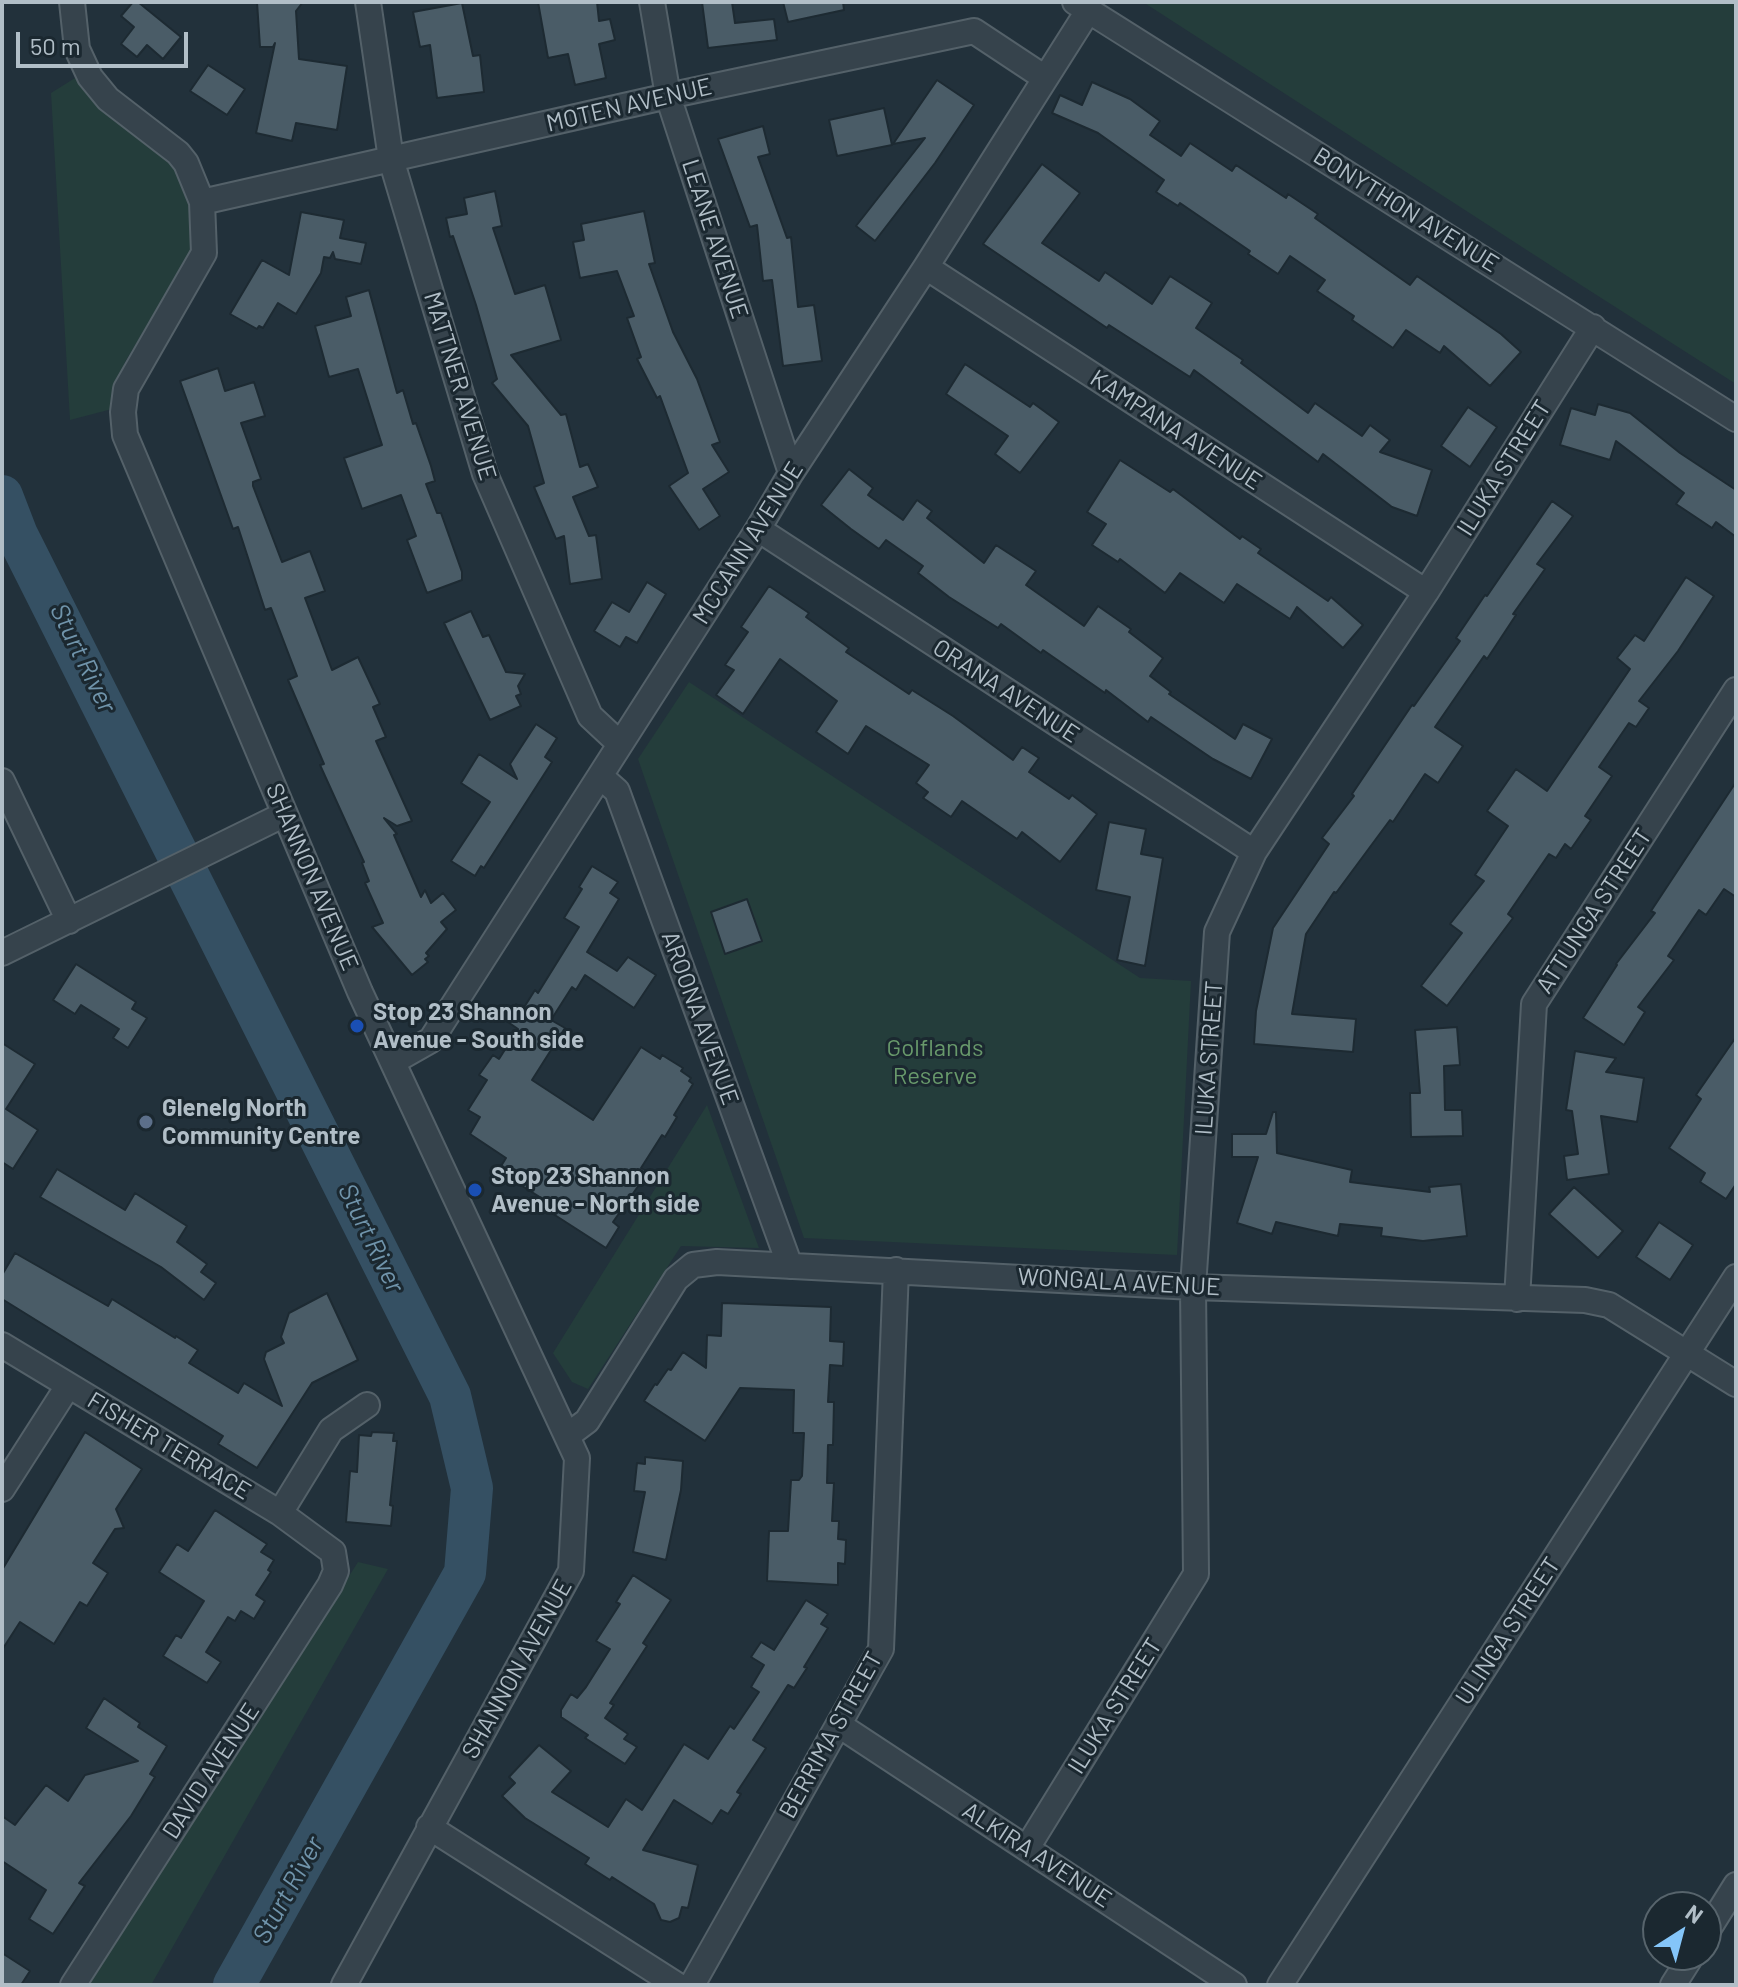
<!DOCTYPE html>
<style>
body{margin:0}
#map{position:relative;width:1738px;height:1987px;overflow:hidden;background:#22313b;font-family:Barlow,sans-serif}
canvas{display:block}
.frame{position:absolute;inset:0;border:4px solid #b1bec7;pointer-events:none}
.north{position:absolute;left:1642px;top:1891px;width:80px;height:80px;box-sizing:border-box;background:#1b2830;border:2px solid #57646c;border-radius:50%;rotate:36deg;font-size:22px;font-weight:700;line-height:32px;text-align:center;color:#b1bec7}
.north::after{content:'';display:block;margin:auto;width:28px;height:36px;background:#84c5f9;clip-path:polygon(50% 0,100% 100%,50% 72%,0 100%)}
.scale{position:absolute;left:16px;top:32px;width:172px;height:36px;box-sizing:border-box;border:4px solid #b1bec7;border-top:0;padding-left:10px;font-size:24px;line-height:28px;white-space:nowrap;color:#b1bec7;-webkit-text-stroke:6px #1b2830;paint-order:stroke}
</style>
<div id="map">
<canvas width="1738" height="1987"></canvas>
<div class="frame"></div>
<div class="north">N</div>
<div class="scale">50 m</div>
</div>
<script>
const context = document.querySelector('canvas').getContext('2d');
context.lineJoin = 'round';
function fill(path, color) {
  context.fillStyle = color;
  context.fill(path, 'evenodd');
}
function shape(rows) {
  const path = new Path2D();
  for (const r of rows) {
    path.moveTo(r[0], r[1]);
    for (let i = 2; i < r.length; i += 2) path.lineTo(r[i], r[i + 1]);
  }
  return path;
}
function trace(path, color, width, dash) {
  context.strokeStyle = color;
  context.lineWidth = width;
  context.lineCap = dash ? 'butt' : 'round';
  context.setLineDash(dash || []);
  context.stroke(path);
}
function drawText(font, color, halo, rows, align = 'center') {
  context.font = font + ' Barlow,sans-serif';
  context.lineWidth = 6;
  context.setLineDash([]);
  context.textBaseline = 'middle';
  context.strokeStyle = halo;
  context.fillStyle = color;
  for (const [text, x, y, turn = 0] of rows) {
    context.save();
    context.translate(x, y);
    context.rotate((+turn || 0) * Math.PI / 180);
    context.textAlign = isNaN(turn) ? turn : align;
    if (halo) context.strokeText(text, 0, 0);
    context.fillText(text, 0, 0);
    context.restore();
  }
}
fill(shape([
 [1143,2,1736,2,1736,384,1584,287],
 [75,78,102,107,167,158,182,178,191,204,194,231,191,252,125,362,112,409,70,420,51,93],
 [689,682,1140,978,1191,981,1177,1255,804,1238,638,759],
 [707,1105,759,1248,681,1246,588,1389,572,1382,553,1353],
 [358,1562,388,1569,151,1985,89,1985]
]), '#243d3b');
trace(shape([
 [2,496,17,535,450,1396,472,1488,465,1573,234,1985]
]), '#355063', 42);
const building = shape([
 [133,2,138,2,181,37,163,59,147,45,137,57,121,44,134,27,121,16,133,2],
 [257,2,303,2,296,11,299,59,347,66,337,130,296,123,292,141,256,133,275,43,273,47,260,47,257,2],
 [538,2,597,2,599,21,610,19,615,40,599,44,606,78,575,85,568,54,548,58,538,2],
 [702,2,732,2,735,23,774,19,777,40,708,48,702,2],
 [783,2,843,2,844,10,788,22,783,2],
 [462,3,473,56,480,55,484,92,437,98,430,45,420,47,413,12,462,3],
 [208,65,245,89,227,115,190,91,208,65],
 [937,80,974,105,935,163,875,241,856,226,925,138,893,144,937,80],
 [1092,82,1130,99,1160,121,1150,135,1181,156,1190,143,1232,171,1236,165,1286,198,1288,194,1318,214,1315,218,1410,285,1417,276,1501,334,1521,352,1490,386,1444,346,1440,353,1406,330,1393,348,1352,320,1354,316,1317,291,1325,280,1290,256,1278,274,1248,254,1250,251,1180,203,1178,206,1156,192,1164,180,1098,133,1052,113,1060,95,1082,105,1092,82],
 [884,108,892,145,837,156,829,120,884,108],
 [763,126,770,154,758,157,787,238,791,237,798,307,814,305,822,361,783,366,772,280,763,281,757,225,750,227,718,139,763,126],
 [1042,164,1080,193,1042,243,1099,281,1105,272,1152,304,1170,276,1212,303,1196,328,1243,360,1241,363,1308,413,1315,403,1362,436,1370,425,1390,440,1380,452,1432,470,1417,516,1392,507,1323,454,1318,462,1194,370,1190,377,1109,325,1107,328,983,244,1042,164],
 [495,191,502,226,493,228,515,294,545,285,561,340,511,355,561,415,566,414,580,467,588,464,598,487,573,497,589,536,596,535,602,579,570,584,564,536,556,539,534,487,544,483,528,426,492,383,497,379,476,305,453,236,450,237,446,218,467,214,464,198,495,191],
 [644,211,655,263,649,264,673,332,697,379,720,442,712,445,729,472,703,489,720,516,699,530,669,486,688,473,660,396,657,398,637,359,641,357,627,318,634,316,617,271,580,278,573,242,584,240,581,224,644,211],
 [301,212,344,220,340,238,366,243,361,264,335,259,333,252,330,258,324,257,321,273,296,314,278,303,263,328,259,326,257,329,230,314,262,260,289,275,301,212],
 [369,290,397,393,403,390,413,424,416,423,431,466,435,481,426,484,437,513,441,513,462,572,462,580,427,593,407,540,416,536,401,495,362,509,344,458,382,445,358,369,329,377,315,326,351,316,346,297,369,290],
 [965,364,1030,407,1033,403,1059,422,1020,473,995,454,1008,436,946,394,965,364],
 [218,368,225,391,254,382,265,416,241,423,261,479,253,482,253,486,282,562,310,551,325,591,305,598,332,670,358,657,380,704,373,707,386,737,376,741,412,821,397,826,384,818,397,834,394,835,421,897,425,890,431,903,443,893,456,910,441,922,447,929,426,953,429,956,425,959,428,962,412,975,372,927,383,923,365,883,369,881,362,863,364,862,320,765,324,764,288,680,297,676,271,608,265,610,238,527,233,529,180,381,218,368],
 [1598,404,1630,413,1680,453,1736,490,1736,537,1716,522,1712,528,1676,504,1684,493,1616,441,1610,460,1560,445,1571,408,1595,415,1598,404],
 [1468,407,1497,427,1470,467,1441,446,1468,407],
 [1120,460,1170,492,1173,489,1240,539,1242,536,1261,549,1258,553,1328,601,1331,597,1363,625,1343,648,1297,607,1290,619,1237,584,1224,603,1180,573,1165,593,1120,559,1118,562,1092,545,1106,524,1087,512,1120,460],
 [849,469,873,488,868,495,903,520,917,500,932,511,927,518,984,563,996,545,1036,571,1026,585,1084,626,1098,606,1131,629,1129,632,1163,658,1150,676,1171,692,1169,694,1235,739,1243,724,1272,739,1251,779,1213,759,1151,717,1148,722,1106,690,1105,693,1043,650,1041,653,1001,624,998,628,949,597,918,573,923,566,886,540,879,549,851,529,821,505,849,469],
 [1552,501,1573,516,1537,564,1545,569,1513,614,1516,615,1487,659,1484,656,1435,727,1463,746,1438,783,1425,774,1393,822,1390,820,1336,893,1334,892,1306,934,1292,1014,1356,1019,1353,1052,1254,1044,1256,1011,1273,928,1329,844,1322,838,1354,796,1352,794,1412,705,1414,706,1460,641,1456,638,1485,595,1487,596,1552,501],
 [1686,577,1714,596,1678,651,1639,701,1649,708,1636,727,1629,723,1599,767,1612,776,1585,816,1591,820,1571,849,1565,844,1556,858,1549,854,1508,914,1513,918,1447,1006,1421,986,1462,933,1450,924,1484,881,1475,875,1508,826,1487,811,1516,769,1547,791,1630,669,1617,658,1635,635,1644,641,1686,577],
 [647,582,666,594,637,643,626,637,620,647,594,631,612,602,629,612,647,582],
 [769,586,809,613,806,617,849,648,846,652,909,694,912,690,953,716,1013,760,1022,747,1039,758,1029,772,1069,799,1072,795,1097,814,1060,862,1022,832,1017,839,962,801,951,817,923,798,928,792,916,783,929,765,866,726,848,754,816,732,837,701,780,659,743,714,716,695,734,670,725,665,748,632,741,627,769,586],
 [471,611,483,637,489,635,506,672,525,674,518,686,521,694,516,696,521,706,490,720,444,623,471,611],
 [536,724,557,738,545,757,552,762,484,868,481,866,475,876,451,861,490,802,461,783,479,754,517,779,510,764,536,724],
 [1736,782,1736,897,1724,889,1706,915,1699,910,1668,956,1674,960,1638,1007,1645,1012,1624,1045,1583,1018,1617,965,1616,964,1655,913,1651,911,1736,782],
 [1109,822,1146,829,1141,854,1163,858,1145,966,1117,960,1130,897,1096,890,1109,822],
 [592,866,618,882,610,893,619,899,587,952,617,971,628,957,656,975,634,1008,585,975,576,990,572,987,551,1020,565,1028,532,1080,593,1120,641,1047,660,1059,662,1055,683,1068,681,1071,691,1078,689,1081,693,1084,674,1115,677,1117,665,1137,662,1135,641,1168,648,1172,613,1222,619,1227,606,1248,547,1210,551,1204,498,1171,506,1158,470,1134,480,1117,468,1110,487,1080,479,1075,493,1055,499,1059,518,1029,505,1020,516,1004,523,1009,535,990,538,993,579,927,564,918,582,889,579,887,592,866],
 [747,899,762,941,725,954,711,912,747,899],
 [76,964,136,1002,132,1009,147,1018,128,1048,113,1038,119,1029,81,1005,75,1014,53,1000,76,964],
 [1457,1027,1460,1065,1444,1066,1445,1110,1462,1110,1463,1136,1411,1137,1410,1093,1420,1093,1415,1030,1457,1027],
 [1736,1037,1736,1184,1726,1199,1700,1182,1705,1173,1669,1148,1701,1099,1696,1095,1736,1037],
 [2,1043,35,1064,6,1109,38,1130,13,1169,2,1162,2,1043],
 [1575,1051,1616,1058,1606,1072,1644,1078,1637,1122,1601,1116,1609,1174,1567,1180,1564,1156,1578,1154,1572,1111,1566,1110,1575,1051],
 [1273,1112,1276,1112,1277,1153,1352,1170,1350,1182,1430,1192,1429,1187,1461,1184,1467,1236,1423,1241,1381,1236,1382,1228,1340,1224,1338,1236,1276,1222,1272,1234,1237,1223,1258,1157,1232,1157,1232,1134,1266,1134,1273,1112],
 [57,1169,125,1210,135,1193,187,1226,177,1242,207,1264,201,1272,216,1283,204,1300,161,1267,40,1197,57,1169],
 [1574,1187,1623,1231,1598,1258,1549,1214,1574,1187],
 [1659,1222,1693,1245,1670,1280,1636,1257,1659,1222],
 [15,1253,108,1306,112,1299,175,1338,176,1336,198,1350,189,1363,238,1393,244,1383,282,1406,264,1359,266,1352,284,1343,281,1337,289,1313,327,1293,358,1360,312,1383,257,1468,218,1444,223,1436,2,1299,2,1275,15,1253],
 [722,1303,831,1307,830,1341,844,1342,843,1366,830,1365,828,1402,834,1402,833,1445,828,1445,827,1483,834,1483,832,1521,839,1521,838,1539,846,1540,845,1564,838,1563,838,1585,767,1581,769,1531,788,1531,791,1480,799,1480,802,1476,804,1433,793,1433,794,1390,740,1388,705,1441,644,1401,655,1384,657,1385,668,1369,671,1370,683,1352,706,1368,707,1335,721,1336,722,1303],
 [85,1432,142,1469,116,1509,124,1528,115,1529,93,1563,108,1573,87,1606,80,1602,54,1644,20,1622,2,1650,2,1570,85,1432],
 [372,1432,394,1433,393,1441,397,1441,390,1505,393,1506,391,1526,346,1522,350,1471,357,1472,359,1435,371,1436,372,1432],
 [645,1457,683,1461,681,1490,666,1560,633,1552,645,1492,634,1491,637,1463,645,1464,645,1457],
 [215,1510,267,1544,261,1552,274,1560,268,1570,271,1572,256,1595,265,1601,254,1619,241,1611,235,1621,228,1617,206,1652,221,1662,207,1683,163,1656,176,1635,181,1638,204,1601,159,1572,177,1544,188,1551,215,1510],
 [633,1575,671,1600,643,1643,647,1646,610,1703,614,1705,605,1718,628,1734,624,1739,637,1747,625,1764,585,1738,588,1735,561,1717,561,1710,571,1694,577,1698,586,1687,610,1649,596,1641,620,1604,616,1602,633,1575],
 [806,1600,828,1614,821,1624,828,1628,804,1667,807,1668,794,1688,788,1685,753,1740,766,1748,737,1792,741,1794,728,1814,721,1810,712,1824,674,1800,643,1850,698,1865,688,1908,682,1907,679,1918,670,1922,661,1920,654,1904,612,1877,610,1880,585,1864,589,1858,525,1818,502,1796,515,1783,509,1777,539,1745,571,1771,552,1792,608,1827,626,1799,642,1810,684,1744,708,1759,730,1726,734,1729,759,1692,751,1687,764,1665,751,1657,761,1642,774,1650,806,1600],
 [104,1698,140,1723,138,1727,167,1746,150,1774,155,1777,131,1816,79,1883,85,1886,53,1934,29,1919,46,1890,2,1861,2,1816,15,1825,46,1785,68,1801,85,1775,138,1761,86,1728,104,1698],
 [2,1953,30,1971,21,1985,2,1985,2,1953]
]);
fill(building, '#4a5c67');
trace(building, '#1d2a32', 2);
const minor = shape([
 [72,2,77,49,90,77,108,99,178,153,186,163,202,202,204,253,126,389,123,412,125,435,360,992,577,1458,571,1571,344,1985],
 [368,2,391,159,485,474,590,716,620,744],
 [652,2,668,96,791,473],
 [1075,2,1736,419],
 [202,202,668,96,974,31,1045,78],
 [926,267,1426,592],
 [758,529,1254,852],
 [600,776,617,791,790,1266],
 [2,781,69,921],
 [2,953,285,814],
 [394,1061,431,1040,758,529,791,473,926,267,1088,11],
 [1517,1299,1534,1004,1736,690],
 [2,1345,280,1513,333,1552,336,1571,330,1585,73,1985],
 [567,1436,587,1421,676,1279,693,1265,717,1262,1193,1287,1585,1300,1609,1305,1736,1384],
 [2,1489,68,1386],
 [280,1513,331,1430,367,1405],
 [839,1725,1234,1985],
 [429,1827,677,1985],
 [1027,1848,1196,1574,1193,1287,1217,932,1254,852,1426,592,1593,327],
 [1706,1933,1736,1885],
 [692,1985,881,1649,896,1270],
 [1280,1985,1736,1277],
 [1673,1985,1692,1955]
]);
trace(minor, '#546169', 28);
trace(minor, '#36434c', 24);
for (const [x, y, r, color] of [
 [357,1026,8,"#1a4fb4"],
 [146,1122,8,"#5c6f8a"],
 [475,1190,8,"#1a4fb4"]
]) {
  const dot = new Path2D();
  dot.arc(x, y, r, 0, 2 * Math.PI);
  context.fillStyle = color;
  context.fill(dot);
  trace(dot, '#1b2830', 3);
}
drawText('24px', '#b1bec7', '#1b2830', [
 ["MOTEN AVENUE",629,105,-13],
 ["BONYTHON AVENUE",1406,210,32],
 ["LEANE AVENUE",715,239,72],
 ["MATTNER AVENUE",460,386,73],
 ["KAMPANA AVENUE",1176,430,33],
 ["ILUKA STREET",1504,468,-58],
 ["MCCANN AVENUE",748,543,-58],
 ["ORANA AVENUE",1006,691,33],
 ["SHANNON AVENUE",312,877,67],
 ["ATTUNGA STREET",1594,911,-57],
 ["AROONA AVENUE",700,1018,70],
 ["ILUKA STREET",1209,1058,-86],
 ["WONGALA AVENUE",1119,1282,3],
 ["FISHER TERRACE",169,1446,31],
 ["ULINGA STREET",1508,1631,-57],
 ["SHANNON AVENUE",517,1669,-61],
 ["ILUKA STREET",1115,1706,-58],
 ["BERRIMA STREET",831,1735,-61],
 ["DAVID AVENUE",211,1771,-57],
 ["ALKIRA AVENUE",1037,1855,33]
]);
drawText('bold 24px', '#b1bec7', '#1b2830', [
 ["Stop 23 Shannon",373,1012],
 ["Avenue - South side",373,1040],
 ["Glenelg North",162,1108],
 ["Community Centre",162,1136],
 ["Stop 23 Shannon",491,1176],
 ["Avenue - North side",491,1204]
], 'left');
drawText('24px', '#68996b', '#1b2830', [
 ["Golflands",935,1048],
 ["Reserve",935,1076]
]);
drawText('italic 26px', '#7094ab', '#1b2830', [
 ["Sturt River",83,658,64],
 ["Sturt River",371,1238,64],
 ["Sturt River",288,1890,-61]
]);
</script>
